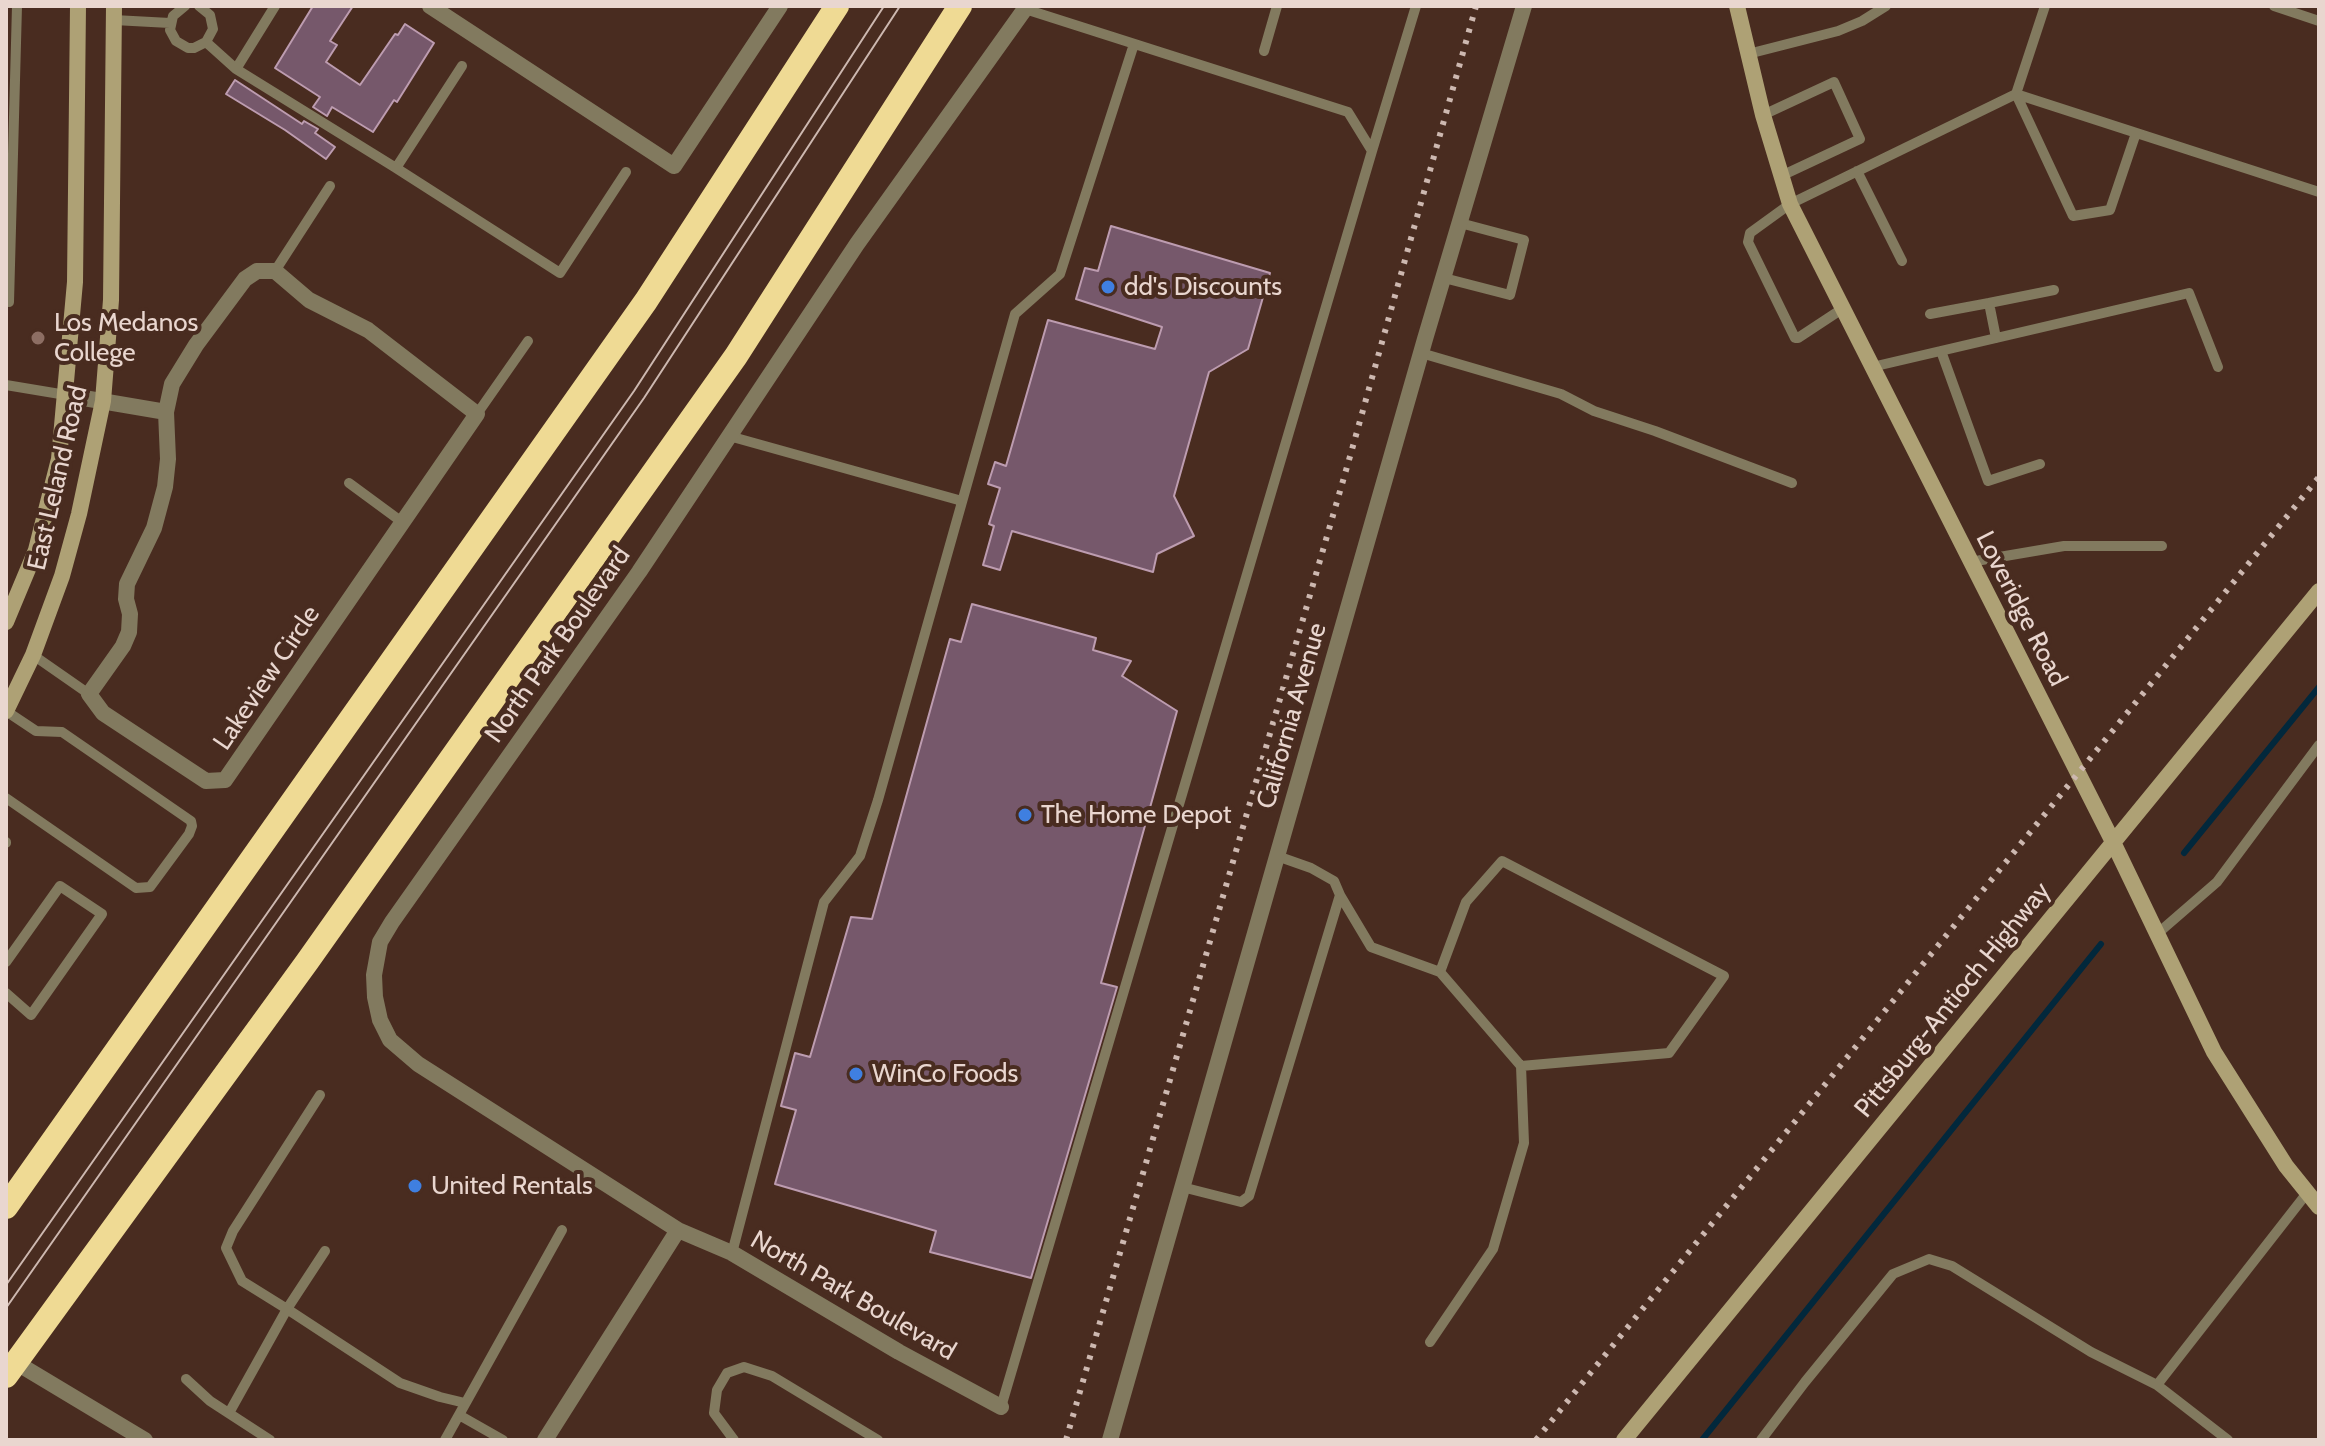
<!DOCTYPE html>
<style>
body{margin:0}
#map{position:relative;width:2325px;height:1446px;overflow:hidden;background:#492c20;font-family:Cabin,sans-serif}
canvas{display:block}
.frame{position:absolute;inset:0;border:8px solid #e9d6cf;pointer-events:none}
</style>
<div id="map">
<canvas width="2325" height="1446"></canvas>
<div class="frame"></div>
</div>
<script>
const context = document.querySelector('canvas').getContext('2d');
context.lineJoin = 'round';
function shape(rows) {
  const path = new Path2D();
  for (const r of rows) {
    path.moveTo(r[0], r[1]);
    for (let i = 2; i < r.length; i += 2) path.lineTo(r[i], r[i + 1]);
  }
  return path;
}
function trace(path, color, width, dash) {
  context.strokeStyle = color;
  context.lineWidth = width;
  context.lineCap = dash ? 'butt' : 'round';
  context.setLineDash(dash || []);
  context.stroke(path);
}
function fill(path, color) {
  context.fillStyle = color;
  context.fill(path, 'evenodd');
}
function drawText(font, color, halo, rows, align = 'center') {
  context.font = font + ' Cabin,sans-serif';
  context.lineWidth = 8;
  context.setLineDash([]);
  context.textBaseline = 'middle';
  context.strokeStyle = halo;
  context.fillStyle = color;
  for (const [text, x, y, turn = 0] of rows) {
    context.save();
    context.translate(x, y);
    context.rotate((+turn || 0) * Math.PI / 180);
    context.textAlign = isNaN(turn) ? turn : align;
    if (halo) context.strokeText(text, 0, 0);
    context.fillText(text, 0, 0);
    context.restore();
  }
}
trace(shape([
 [2184,853,2319,687],
 [1702,1440,2101,944]
]), '#02283c', 6);
const building = shape([
 [313,6,353,6,330,41,337,45,326,62,360,85,395,34,398,35,405,24,434,43,397,102,394,100,373,132,332,107,327,116,313,107,320,97,275,68,313,6],
 [235,80,302,124,304,121,318,129,315,133,335,147,326,159,285,130,226,94,235,80],
 [1111,226,1270,273,1248,349,1209,372,1174,496,1194,536,1157,554,1153,572,1012,531,1000,570,983,565,994,526,989,524,1000,488,988,484,995,462,1006,466,1048,320,1155,349,1162,327,1076,299,1085,268,1098,271,1111,226],
 [972,604,1096,638,1093,650,1131,661,1122,676,1177,711,1101,983,1117,987,1031,1278,930,1252,936,1231,775,1184,796,1110,781,1106,795,1053,810,1057,851,917,872,919,950,639,961,642,972,604]
]);
fill(building, '#76586b');
trace(building, '#bd9cb0', 2);
trace(shape([
 [185,6,173,16,170,30,176,41,188,48,194,48,206,42,213,29,210,15,199,6],
 [275,6,236,69,396,168],
 [2045,6,2016,94,2319,192],
 [2274,6,2319,21],
 [114,20,170,23],
 [206,42,236,69],
 [1264,51,1277,6],
 [1748,54,1838,31,1862,21,1886,6],
 [462,66,396,168,560,273,626,172],
 [1763,115,1834,82,1860,139,1781,176],
 [1372,151,1416,6],
 [1857,171,1902,261],
 [275,271,330,186],
 [1444,278,1510,295,1524,240,1460,223],
 [9,302,17,6],
 [1842,309,1798,338,1795,338,1748,242,1750,233,1790,204,2016,94,2073,216,2110,210,2136,133],
 [1930,314,1989,303],
 [1996,338,1989,303,2054,290],
 [1941,351,1988,481,2040,464],
 [1421,353,1561,394,1594,411,1655,431,1792,483],
 [1872,367,2189,293,2218,367],
 [6,385,66,395],
 [477,414,528,341],
 [729,436,962,501],
 [349,483,402,522],
 [1970,562,2064,546,2162,546],
 [33,655,89,694],
 [6,711,36,731,62,732,191,821,192,826,189,834,150,887,136,888,6,798],
 [6,842,6,843],
 [1340,895,1371,947,1440,972,1466,902,1502,861,1724,976,1669,1053,1521,1066,1440,972],
 [2157,934,2217,882,2319,745],
 [6,962,60,886,102,914,31,1015,6,993],
 [320,1095,233,1231,226,1248,242,1281,287,1309,325,1251],
 [1182,1187,1241,1202,1249,1196,1340,895,1334,881,1311,868,1277,856],
 [732,1253,824,902,860,856,878,800,1015,314,1060,274,1134,44],
 [1430,1342,1493,1249,1524,1143,1521,1066],
 [186,1379,210,1401,270,1440],
 [2157,1385,2228,1440],
 [1001,1407,1372,151,1348,112,1025,9],
 [229,1413,287,1309,400,1383,440,1397,465,1403],
 [459,1415,503,1440],
 [445,1440,562,1230],
 [734,1440,714,1413,717,1390,727,1373,744,1367,772,1376,878,1440],
 [1761,1440,1805,1382,1893,1274,1929,1259,1952,1266,2091,1352,2157,1385,2307,1193]
]), '#827a5f', 10);
trace(shape([
 [430,6,674,166,780,6],
 [257,271,275,271,309,300,368,330,477,414,225,780,206,781,103,713,89,694,123,646,129,632,130,614,126,599,127,584,154,528,165,487,168,459,166,412,172,384,196,345,245,279,257,271],
 [66,395,166,412],
 [25,1368,145,1440],
 [1001,1407,899,1352,732,1253,678,1230,418,1064,390,1040,380,1020,375,997,374,975,380,942,392,922,639,572,857,244,1027,6],
 [545,1440,678,1230],
 [1110,1440,1425,339,1524,6]
]), '#827a5f', 16);
trace(shape([
 [1737,6,1763,115,1790,204,2113,842,2214,1052,2286,1166,2319,1207],
 [6,622,36,550,59,459,75,282,78,6],
 [6,711,33,655,62,576,79,514,103,401,111,300,114,6],
 [1624,1440,2319,591]
]), '#aea175', 16);
trace(shape([
 [6,1207,646,301,837,6],
 [6,1376,307,962,736,356,960,6]
]), '#efda94', 24);
trace(shape([
 [6,1285,634,391,884,6],
 [6,1308,644,398,900,6]
]), '#cdb8b0', 2);
trace(shape([
 [1066,1440,1351,453,1476,6],
 [1536,1440,2319,477]
]), '#cdb8b0', 6, [4, 8]);
for (const [x, y, r, color] of [
 [1108,287,8,"#3f7fe0"],
 [38,338,8,"#8d6e63"],
 [1025,815,8,"#3f7fe0"],
 [856,1074,8,"#3f7fe0"],
 [415,1186,8,"#3f7fe0"]
]) {
  const dot = new Path2D();
  dot.arc(x, y, r, 0, 2 * Math.PI);
  context.fillStyle = color;
  context.fill(dot);
  trace(dot, '#492c20', 3);
}
drawText('26px', '#e9d6cf', '#492c20', [
 ["dd's Discounts",1124,287],
 ["Los Medanos",54,323],
 ["College",54,353],
 ["The Home Depot",1041,815],
 ["WinCo Foods",872,1074],
 ["United Rentals",431,1186]
], 'left');
drawText('26px', '#e9d6cf', '#492c20', [
 ["East Leland Road",58,478,-77],
 ["Loveridge Road",2021,609,63],
 ["North Park Boulevard",558,645,-55],
 ["Lakeview Circle",267,678,-56],
 ["California Avenue",1292,716,-74],
 ["Pittsburg-Antioch Highway",1953,1000,-51],
 ["North Park Boulevard",853,1296,30]
]);
</script>
